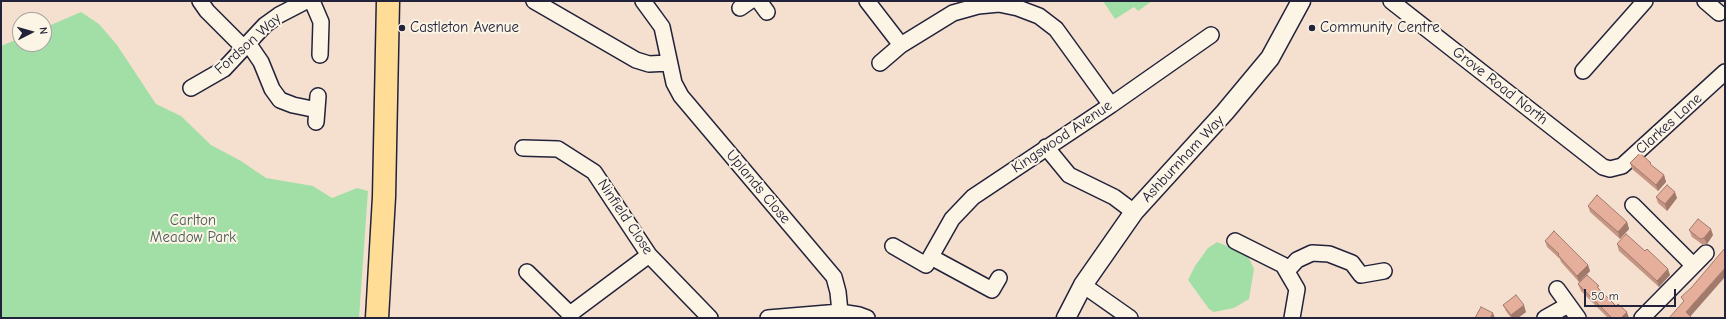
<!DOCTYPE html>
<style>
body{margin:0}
#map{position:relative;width:1726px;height:319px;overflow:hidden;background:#f5e0cf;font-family:"Comic Neue",sans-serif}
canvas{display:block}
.frame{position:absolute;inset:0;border:2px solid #22223b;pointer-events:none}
.north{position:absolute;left:12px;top:12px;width:40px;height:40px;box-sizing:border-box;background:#fcf5e5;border:1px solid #a5a1a1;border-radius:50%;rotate:84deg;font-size:11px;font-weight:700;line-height:16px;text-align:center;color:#22223b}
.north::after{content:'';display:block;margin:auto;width:14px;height:18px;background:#22223b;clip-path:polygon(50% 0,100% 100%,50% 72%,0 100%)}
.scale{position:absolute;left:1584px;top:289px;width:92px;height:18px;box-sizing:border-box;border:2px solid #22223b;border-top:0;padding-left:5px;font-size:12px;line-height:14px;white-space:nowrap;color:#22223b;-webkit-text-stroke:3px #fcf5e5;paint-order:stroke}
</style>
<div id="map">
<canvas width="1726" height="319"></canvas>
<div class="frame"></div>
<div class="north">N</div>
<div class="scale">50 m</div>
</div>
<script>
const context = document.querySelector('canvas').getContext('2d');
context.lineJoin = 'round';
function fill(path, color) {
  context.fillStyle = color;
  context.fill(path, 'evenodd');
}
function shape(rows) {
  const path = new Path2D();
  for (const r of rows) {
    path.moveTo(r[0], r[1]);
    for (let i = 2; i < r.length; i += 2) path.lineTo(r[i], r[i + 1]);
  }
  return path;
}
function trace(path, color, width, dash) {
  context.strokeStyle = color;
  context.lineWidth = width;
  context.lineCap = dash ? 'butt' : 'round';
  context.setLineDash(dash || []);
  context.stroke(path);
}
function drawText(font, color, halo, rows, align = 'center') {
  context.font = font + ' "Comic Neue",sans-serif';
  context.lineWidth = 4;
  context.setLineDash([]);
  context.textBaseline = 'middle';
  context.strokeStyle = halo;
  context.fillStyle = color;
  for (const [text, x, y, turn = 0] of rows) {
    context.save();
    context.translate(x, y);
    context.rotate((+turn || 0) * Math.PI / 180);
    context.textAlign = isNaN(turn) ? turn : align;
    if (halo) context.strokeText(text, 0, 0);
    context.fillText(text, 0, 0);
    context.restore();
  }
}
fill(shape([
 [1103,1,1152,1,1138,11,1134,7,1115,19],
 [81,12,99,24,117,45,156,104,181,116,211,145,241,161,266,178,313,186,332,198,357,188,368,191,359,318,1,318,1,46,20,38,20,44,44,44,44,28],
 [1217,242,1247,254,1254,269,1249,299,1234,308,1214,312,1209,309,1188,280,1195,266,1208,248]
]), '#a1dfa7');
const minor = shape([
 [200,1,207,11,244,48],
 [312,1,321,22,320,55],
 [534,1,636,60,649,64,669,63],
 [643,1,662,27,674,83,681,96,834,277,838,292,840,312],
 [759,1,767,12],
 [867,1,901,45],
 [1391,1,1603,167,1610,169,1622,166,1725,72],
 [1705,1,1719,13],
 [740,8,750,1],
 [248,43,261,62,272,89,280,100,293,105,317,110],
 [880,63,901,45,953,13,978,6,999,4,1018,8,1039,16,1056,29,1111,105],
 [1583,71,1645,1],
 [191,88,224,69,265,25,279,15,306,1],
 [316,122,318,96],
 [1046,147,1069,175,1114,197,1134,212],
 [523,148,558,149,594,172,649,255,710,318],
 [1633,205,1693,265],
 [1235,241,1283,265,1297,289,1292,318],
 [893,246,926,265,952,219,973,197,1111,105,1211,35],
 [931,257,992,290,999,278],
 [1287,271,1297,260,1312,253,1329,254,1352,263,1361,275,1384,271],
 [527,272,570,314],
 [1083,285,1130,318],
 [1557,289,1578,318],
 [569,318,570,314,649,255],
 [768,318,840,312,859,315,867,318],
 [1545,318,1568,305],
 [1642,318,1706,253]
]);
const tertiary = shape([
 [1066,318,1083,285,1134,212,1225,112,1270,58,1301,1]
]);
const primary = shape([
 [377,318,384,197,388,1]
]);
trace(minor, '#22223b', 18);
trace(tertiary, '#22223b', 21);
trace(primary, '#22223b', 25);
trace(minor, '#fcf5e5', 15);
trace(tertiary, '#fcf5e5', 18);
trace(primary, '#ffdd96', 22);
fill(shape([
 [1630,163,1652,166,1664,175,1666,182,1658,191,1632,169],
 [1656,197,1677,198,1667,211,1658,203],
 [1588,206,1627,222,1629,229,1620,239,1590,212],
 [1689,230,1713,235,1707,244,1703,245,1692,237],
 [1545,241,1588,265,1590,271,1579,282,1561,262,1560,259,1547,247],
 [1617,244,1670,275,1659,287,1619,251],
 [1578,284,1600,290,1629,318,1608,318,1581,291],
 [1503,305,1526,312,1518,318,1511,318,1506,311]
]), '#c69685');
fill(shape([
 [1664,175,1666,182,1658,191,1656,185],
 [1675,192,1677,198,1667,211,1665,204],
 [1627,222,1629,229,1620,239,1618,232],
 [1711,229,1713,235,1707,244,1704,238],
 [1588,265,1590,271,1579,282,1577,276],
 [1725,268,1725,277,1689,318,1686,312],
 [1668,269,1670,275,1659,287,1657,281],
 [1524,305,1526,312,1518,318,1512,318,1511,315],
 [1627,312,1629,318,1621,318],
 [1493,313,1495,318,1490,318]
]), '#a17a6c');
const building = shape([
 [1640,153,1651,163,1650,164,1664,175,1656,185,1630,163,1640,153],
 [1667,185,1675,192,1665,204,1656,197,1667,185],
 [1597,195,1627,222,1618,232,1588,206,1597,195],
 [1698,219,1711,229,1704,238,1700,239,1689,230,1698,219],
 [1554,231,1588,265,1577,276,1558,255,1559,254,1545,241,1554,231],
 [1626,234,1645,251,1647,249,1668,269,1657,281,1617,244,1626,234],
 [1725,248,1725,268,1686,312,1692,318,1669,318,1684,301,1681,297,1691,288,1725,248],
 [1587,275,1599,286,1597,287,1616,306,1618,304,1627,312,1621,318,1612,318,1578,284,1587,275],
 [1516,295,1524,305,1511,315,1503,305,1516,295],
 [1481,307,1493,313,1490,318,1475,318,1481,307]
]);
fill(building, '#e6af9b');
trace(building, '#a17a6c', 1);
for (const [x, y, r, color] of [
 [402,28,4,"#22223b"],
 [1312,28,4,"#22223b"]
]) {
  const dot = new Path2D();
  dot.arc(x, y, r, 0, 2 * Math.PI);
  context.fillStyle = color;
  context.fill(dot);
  trace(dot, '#fcf5e5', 1.5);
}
drawText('15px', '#22223b', '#fcf5e5', [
 ["Castleton Avenue",410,28],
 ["Community Centre",1320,28]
], 'left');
drawText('15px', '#22223b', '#fcf5e5', [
 ["Fordson Way",248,44,-42],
 ["Grove Road North",1500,86,38],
 ["Clarkes Lane",1669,124,-42],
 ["Kingswood Avenue",1062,137,-34],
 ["Ashburnham Way",1183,159,-47],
 ["Uplands Close",758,187,50],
 ["Ninfield Close",625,217,56]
]);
drawText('15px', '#485b5b', '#fcf5e5', [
 ["Carlton",193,221],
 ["Meadow Park",193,238]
]);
</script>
